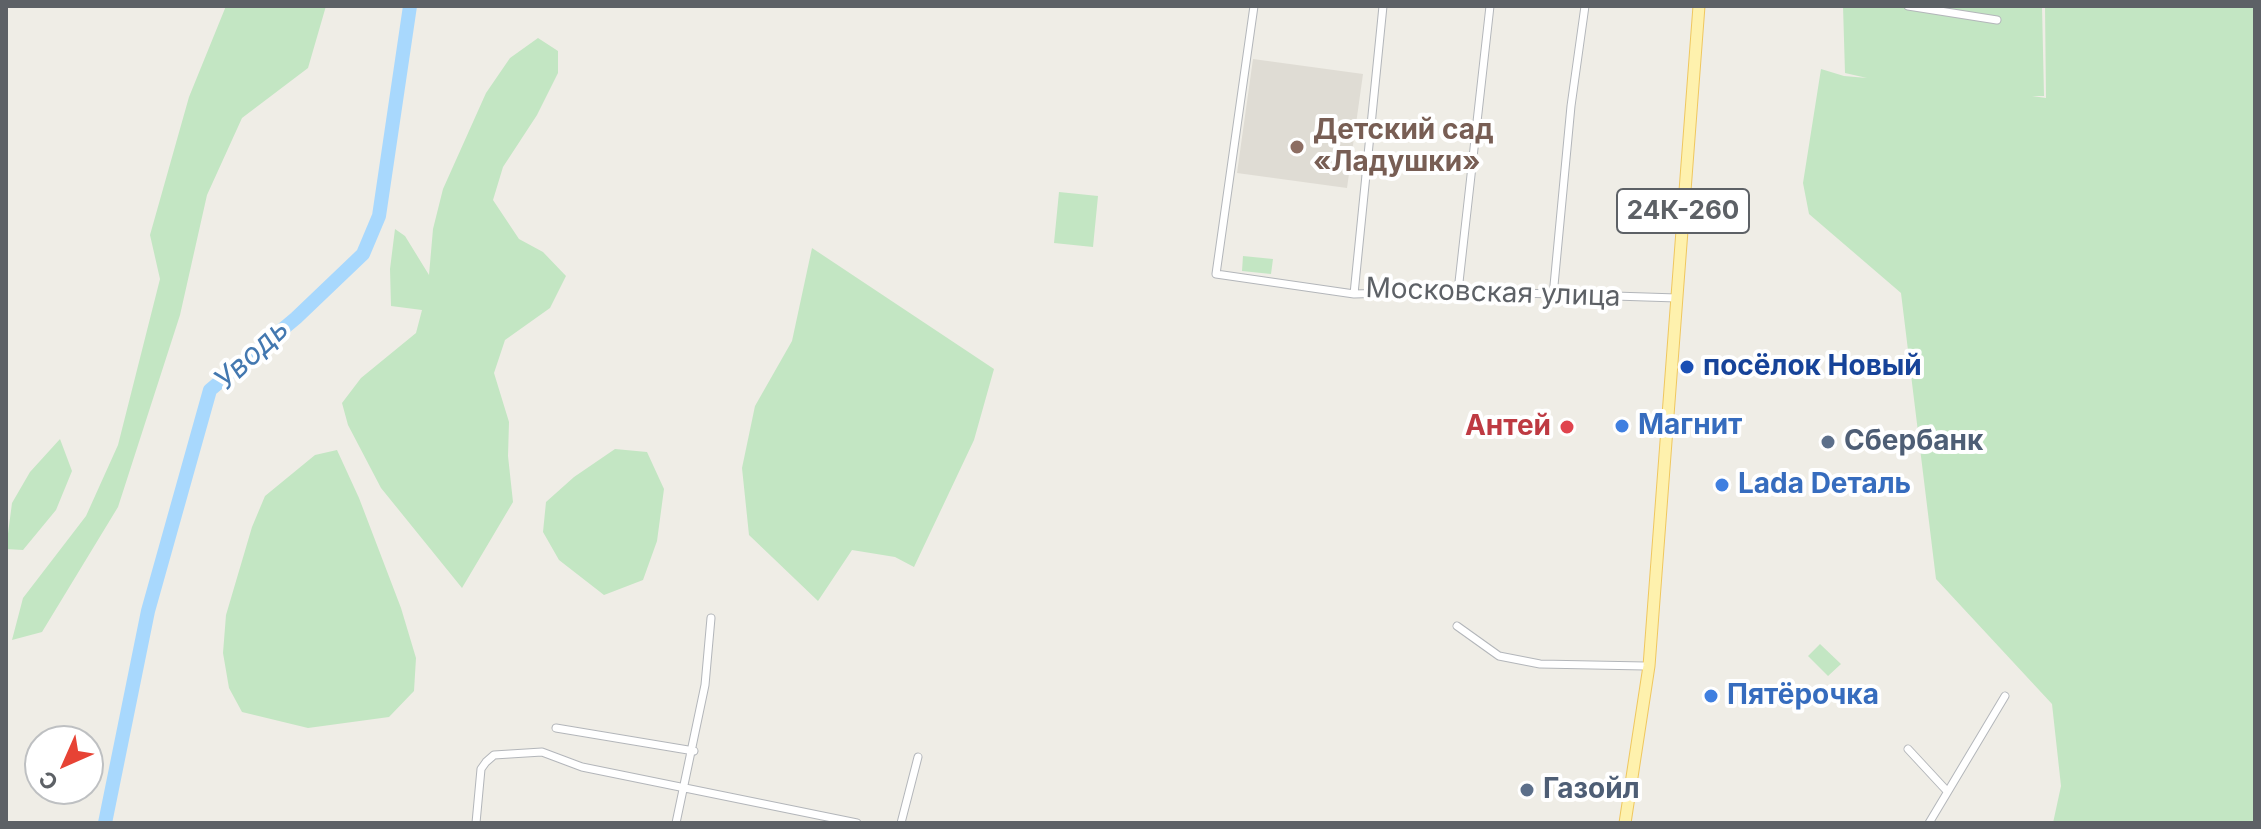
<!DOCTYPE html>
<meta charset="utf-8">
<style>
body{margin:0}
#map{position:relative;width:2261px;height:829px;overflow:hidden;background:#efede6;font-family:Inter,sans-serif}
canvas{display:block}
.frame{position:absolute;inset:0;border:8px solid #5d6166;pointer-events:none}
.north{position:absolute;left:24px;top:725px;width:80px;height:80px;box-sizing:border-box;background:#fff;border:2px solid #bec0c2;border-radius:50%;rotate:225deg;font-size:22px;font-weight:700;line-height:32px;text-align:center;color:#5d6166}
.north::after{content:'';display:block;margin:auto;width:28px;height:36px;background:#e74335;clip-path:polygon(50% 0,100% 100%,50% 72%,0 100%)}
</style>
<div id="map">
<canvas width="2261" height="829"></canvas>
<div class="frame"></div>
<div class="north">С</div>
</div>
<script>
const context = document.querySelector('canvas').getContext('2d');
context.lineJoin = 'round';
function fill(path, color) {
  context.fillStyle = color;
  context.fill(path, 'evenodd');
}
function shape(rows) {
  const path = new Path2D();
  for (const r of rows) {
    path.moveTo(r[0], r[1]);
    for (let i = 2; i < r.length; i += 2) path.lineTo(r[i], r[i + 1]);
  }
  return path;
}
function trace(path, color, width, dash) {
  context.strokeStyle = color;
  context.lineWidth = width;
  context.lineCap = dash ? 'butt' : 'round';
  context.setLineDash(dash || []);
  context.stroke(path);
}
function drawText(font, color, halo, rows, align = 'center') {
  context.font = font + ' Inter,sans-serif';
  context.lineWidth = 8;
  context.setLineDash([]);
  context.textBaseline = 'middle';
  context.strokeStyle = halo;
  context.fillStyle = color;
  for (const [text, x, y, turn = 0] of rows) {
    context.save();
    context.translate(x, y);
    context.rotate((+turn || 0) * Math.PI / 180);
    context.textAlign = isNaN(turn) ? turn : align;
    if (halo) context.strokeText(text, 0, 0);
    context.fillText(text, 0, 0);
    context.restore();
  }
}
fill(shape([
 [1253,59,1363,74,1347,188,1237,173]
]), '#dfdcd4');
fill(shape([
 [226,6,326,6,308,68,242,118,207,195,180,315,118,507,42,632,12,640,23,598,86,516,118,445,160,279,150,235,189,97],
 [1843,6,2042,6,2044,96,2032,96,2046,98,2045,6,2255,6,2255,823,2053,823,2061,786,2052,704,1936,579,1901,293,1809,214,1803,183,1821,69,1844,76,1867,78,1845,73],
 [538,38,558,51,558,73,537,115,503,167,493,200,519,239,543,252,566,276,550,308,505,340,494,373,509,422,508,456,513,502,462,588,381,488,348,425,342,403,361,378,416,333,422,310,391,306,390,269,395,229,405,236,429,275,433,229,443,189,486,93,510,58],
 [1059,192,1098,196,1093,247,1054,243],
 [812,248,994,369,974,440,914,567,895,557,852,550,818,601,749,535,742,468,755,406,792,341],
 [1243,256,1273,259,1271,274,1242,271],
 [60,439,72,471,56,510,23,550,6,549,12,503,30,472],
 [615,449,647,452,664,489,657,541,643,580,604,595,559,560,543,532,546,502,574,477],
 [337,450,359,498,401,608,416,658,414,691,389,717,308,728,242,712,229,688,223,653,226,615,252,527,265,496,315,455],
 [1820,644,1841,664,1828,676,1808,656]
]), '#c3e6c3');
trace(shape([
 [105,823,148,611,210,390,296,318,363,254,379,216,410,6]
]), '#a8d8fd', 14);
const minor = shape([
 [1254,6,1216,274,1354,294],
 [1383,6,1354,294,1458,291,1677,298],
 [1908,6,1997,20],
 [1458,291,1490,6],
 [1553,296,1571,106,1585,6],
 [1457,626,1499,656,1540,664,1645,666],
 [556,728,694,751],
 [1908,749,1946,790],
 [476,823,481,769,486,762,494,755,542,752,582,767,857,823],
 [676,823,705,685,711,618],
 [901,823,918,757],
 [1929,823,2005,696]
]);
const primary = shape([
 [1625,823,1649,666,1699,6]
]);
trace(minor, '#b3b6ba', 9);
trace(primary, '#efc75f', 13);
trace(minor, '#fff', 7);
trace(primary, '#fef1ad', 11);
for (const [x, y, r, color] of [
 [1297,147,8,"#8d6e63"],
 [1687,367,8,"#1a4fb4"],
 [1622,426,8,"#3f7fe0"],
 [1567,427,8,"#e0444e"],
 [1828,442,8,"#5c6f8a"],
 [1722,485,8,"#3f7fe0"],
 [1711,696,8,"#3f7fe0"],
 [1527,790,8,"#5c6f8a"]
]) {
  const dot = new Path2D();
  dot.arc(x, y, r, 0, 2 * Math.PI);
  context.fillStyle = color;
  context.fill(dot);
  trace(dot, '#fff', 3);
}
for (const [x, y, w] of [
 [1683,211,132]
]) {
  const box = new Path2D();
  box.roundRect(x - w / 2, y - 22, w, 44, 6);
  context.fillStyle = '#fff';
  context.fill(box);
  trace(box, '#5d6166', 2);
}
drawText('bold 26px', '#5d6166', null, [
 ["24К-260",1683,211]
]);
drawText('bold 28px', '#785e54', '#fff', [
 ["Детский сад",1313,131],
 ["«Ладушки»",1313,163]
], 'left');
drawText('28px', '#5d6166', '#fff', [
 ["Московская улица",1493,293,2]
]);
drawText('bold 28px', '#164399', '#fff', [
 ["посёлок Новый",1703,367]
], 'left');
drawText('bold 28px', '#366cbe', '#fff', [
 ["Магнит",1638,426],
 ["Lada Dеталь",1738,485],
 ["Пятёрочка",1727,696]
], 'left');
drawText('bold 28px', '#be3a42', '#fff', [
 ["Антей",1551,427]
], 'right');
drawText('bold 28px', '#4e5e75', '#fff', [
 ["Сбербанк",1844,442],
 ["Газойл",1543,790]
], 'left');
drawText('italic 30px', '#4378b0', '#fff', [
 ["Уводь",252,355,-43]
]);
</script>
